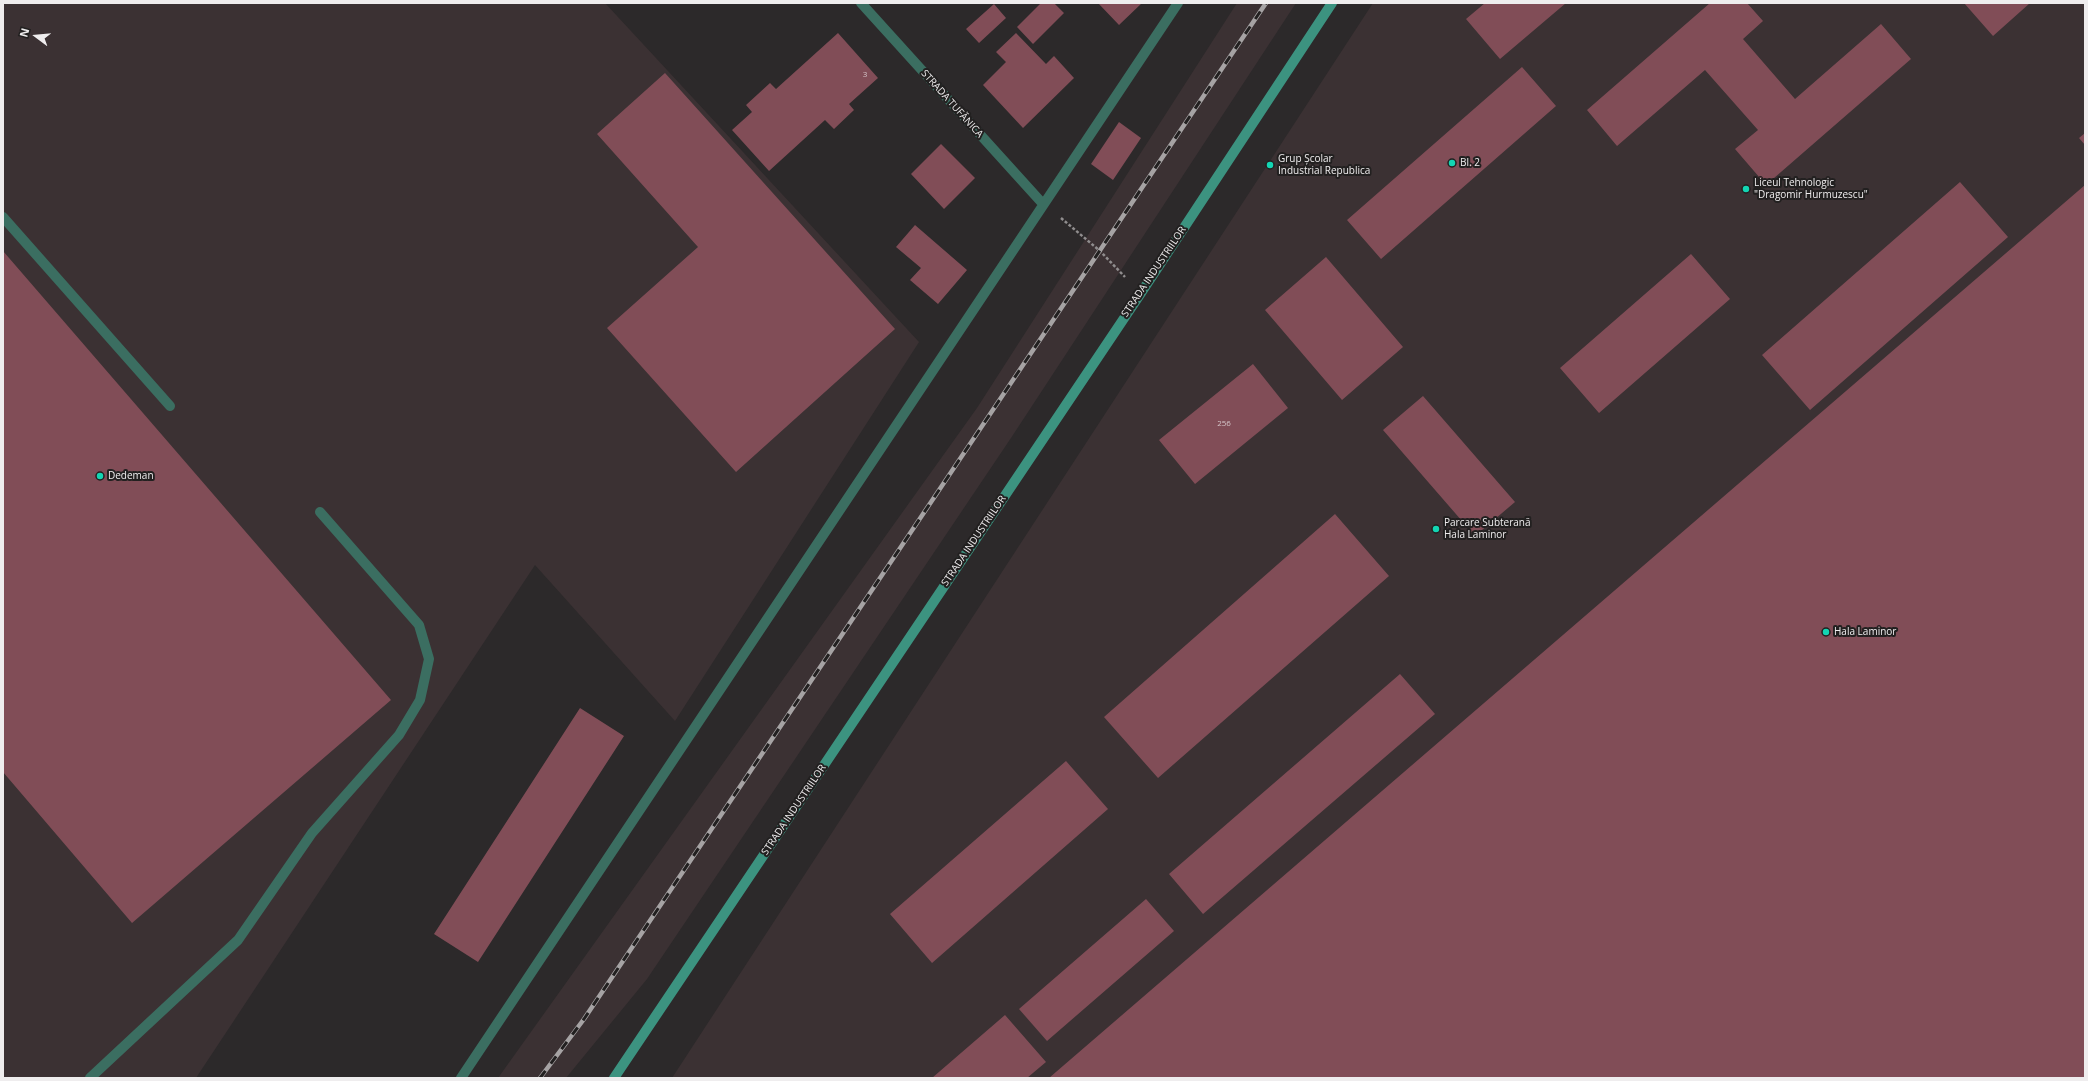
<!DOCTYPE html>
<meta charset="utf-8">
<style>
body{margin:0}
#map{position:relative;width:2088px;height:1081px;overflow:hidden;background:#2c292a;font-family:"Open Sans",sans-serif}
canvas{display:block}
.frame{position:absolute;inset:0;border:4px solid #efedee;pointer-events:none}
.north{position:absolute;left:16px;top:16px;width:40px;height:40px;-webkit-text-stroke:3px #222020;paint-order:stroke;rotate:286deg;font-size:11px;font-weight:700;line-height:16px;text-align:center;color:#efedee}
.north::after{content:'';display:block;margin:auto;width:14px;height:18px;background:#efedee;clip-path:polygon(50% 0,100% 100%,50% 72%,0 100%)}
</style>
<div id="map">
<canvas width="2088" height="1081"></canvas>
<div class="frame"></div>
<div class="north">N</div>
</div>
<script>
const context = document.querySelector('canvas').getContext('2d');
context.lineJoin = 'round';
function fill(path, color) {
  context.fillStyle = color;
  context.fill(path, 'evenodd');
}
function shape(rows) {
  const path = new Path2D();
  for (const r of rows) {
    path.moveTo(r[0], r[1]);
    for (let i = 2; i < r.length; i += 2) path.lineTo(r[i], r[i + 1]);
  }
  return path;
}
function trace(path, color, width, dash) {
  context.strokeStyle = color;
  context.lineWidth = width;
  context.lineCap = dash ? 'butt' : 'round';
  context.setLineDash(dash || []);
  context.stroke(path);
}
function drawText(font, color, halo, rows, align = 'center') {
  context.font = font + ' "Open Sans",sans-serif';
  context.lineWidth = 4;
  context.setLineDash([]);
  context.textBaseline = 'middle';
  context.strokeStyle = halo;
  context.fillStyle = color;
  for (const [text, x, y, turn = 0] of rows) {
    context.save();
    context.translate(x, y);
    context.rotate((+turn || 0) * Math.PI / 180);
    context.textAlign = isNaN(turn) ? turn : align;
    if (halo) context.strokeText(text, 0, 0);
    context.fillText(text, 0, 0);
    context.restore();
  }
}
fill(shape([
 [3,3,605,3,919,342,675,721,535,565,196,1078,3,1078],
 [1237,3,1296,3,1011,438,647,979,566,1078,498,1078,977,408],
 [1373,3,2085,3,2085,1078,672,1078]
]), '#3b3133');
fill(shape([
 [1041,3,1054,3,1064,13,1033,44,1017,27],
 [1098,3,1142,3,1119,25],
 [1485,3,1566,3,1500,59,1466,19],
 [1710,3,1747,3,1763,21,1743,39,1795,99,1881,24,1911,59,1766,185,1735,149,1758,130,1705,70,1617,146,1587,110],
 [1964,3,2030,3,1993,36],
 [994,4,1006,18,979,43,966,29],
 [838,33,878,78,849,104,854,110,834,129,825,120,769,171,732,130,752,112,746,105,770,83,776,89],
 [1016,33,1046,64,1054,56,1074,78,1023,128,983,85,1006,62,996,52],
 [1522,67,1556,106,1381,259,1347,220],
 [665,73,895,329,736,472,607,328,698,247,597,134],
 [1119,122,1141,138,1113,180,1091,164],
 [2085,133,2085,145,2079,138],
 [941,144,975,178,944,209,911,174],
 [1960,182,2008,237,1810,410,1762,355],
 [2085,185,2085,1078,1049,1078],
 [915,225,967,270,938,304,910,280,921,268,896,247],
 [3,251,391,700,132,923,3,772],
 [1691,254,1730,299,1599,413,1560,368],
 [1326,257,1403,347,1342,400,1265,310],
 [1253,364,1288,408,1195,484,1159,440],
 [1423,396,1515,502,1475,536,1383,430],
 [1335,514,1389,576,1158,778,1104,717],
 [1400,674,1435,714,1203,914,1169,874],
 [580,708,624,736,478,962,434,934],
 [1066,761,1108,809,932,963,890,914],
 [1146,899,1174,931,1047,1041,1019,1009],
 [1005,1015,1046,1062,1027,1078,932,1078]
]), '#814d57');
trace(shape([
 [1061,218,1100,251,1125,277]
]), '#908d8e', 2.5, [3, 2]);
trace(shape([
 [3,217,170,406],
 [90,1078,238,940,312,833,399,735,420,700,429,659,419,625,320,512]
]), '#3b6e61', 10);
trace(shape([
 [861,3,1043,204],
 [461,1078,1178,3]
]), '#3b6e61', 10);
trace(shape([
 [614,1078,1141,293,1332,3]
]), '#3c9380', 10);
const rail = shape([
 [540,1078,584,1019,1266,3]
]);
trace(rail, '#a6a3a4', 4.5);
trace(rail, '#222020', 3, [9]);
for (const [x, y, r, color] of [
 [1452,163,4,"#13d5b3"],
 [1270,165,4,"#13d5b3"],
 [1746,189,4,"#13d5b3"],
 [100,476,4,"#13d5b3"],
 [1436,529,4,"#13d5b3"],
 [1826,632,4,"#13d5b3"]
]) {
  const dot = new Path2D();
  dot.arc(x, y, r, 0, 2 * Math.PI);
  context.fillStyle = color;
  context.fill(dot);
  trace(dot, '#222020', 1.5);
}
drawText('8px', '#d4c5c8', null, [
 ["3",865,75],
 ["256",1224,424]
]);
drawText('10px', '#efedee', '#222020', [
 ["STRADA TUFĂNICA",952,104,48],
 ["STRADA INDUSTRIILOR",1154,272,-56],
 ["STRADA INDUSTRIILOR",974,541,-56],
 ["STRADA INDUSTRIILOR",794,810,-56]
]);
drawText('10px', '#efedee', '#222020', [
 ["Grup Școlar",1278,159],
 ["Industrial Republica",1278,171],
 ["Bl. 2",1460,163],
 ["Liceul Tehnologic",1754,183],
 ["\"Dragomir Hurmuzescu\"",1754,195],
 ["Dedeman",108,476],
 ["Parcare Subterană",1444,523],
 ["Hala Laminor",1444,535],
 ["Hala Laminor",1834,632]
], 'left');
</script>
